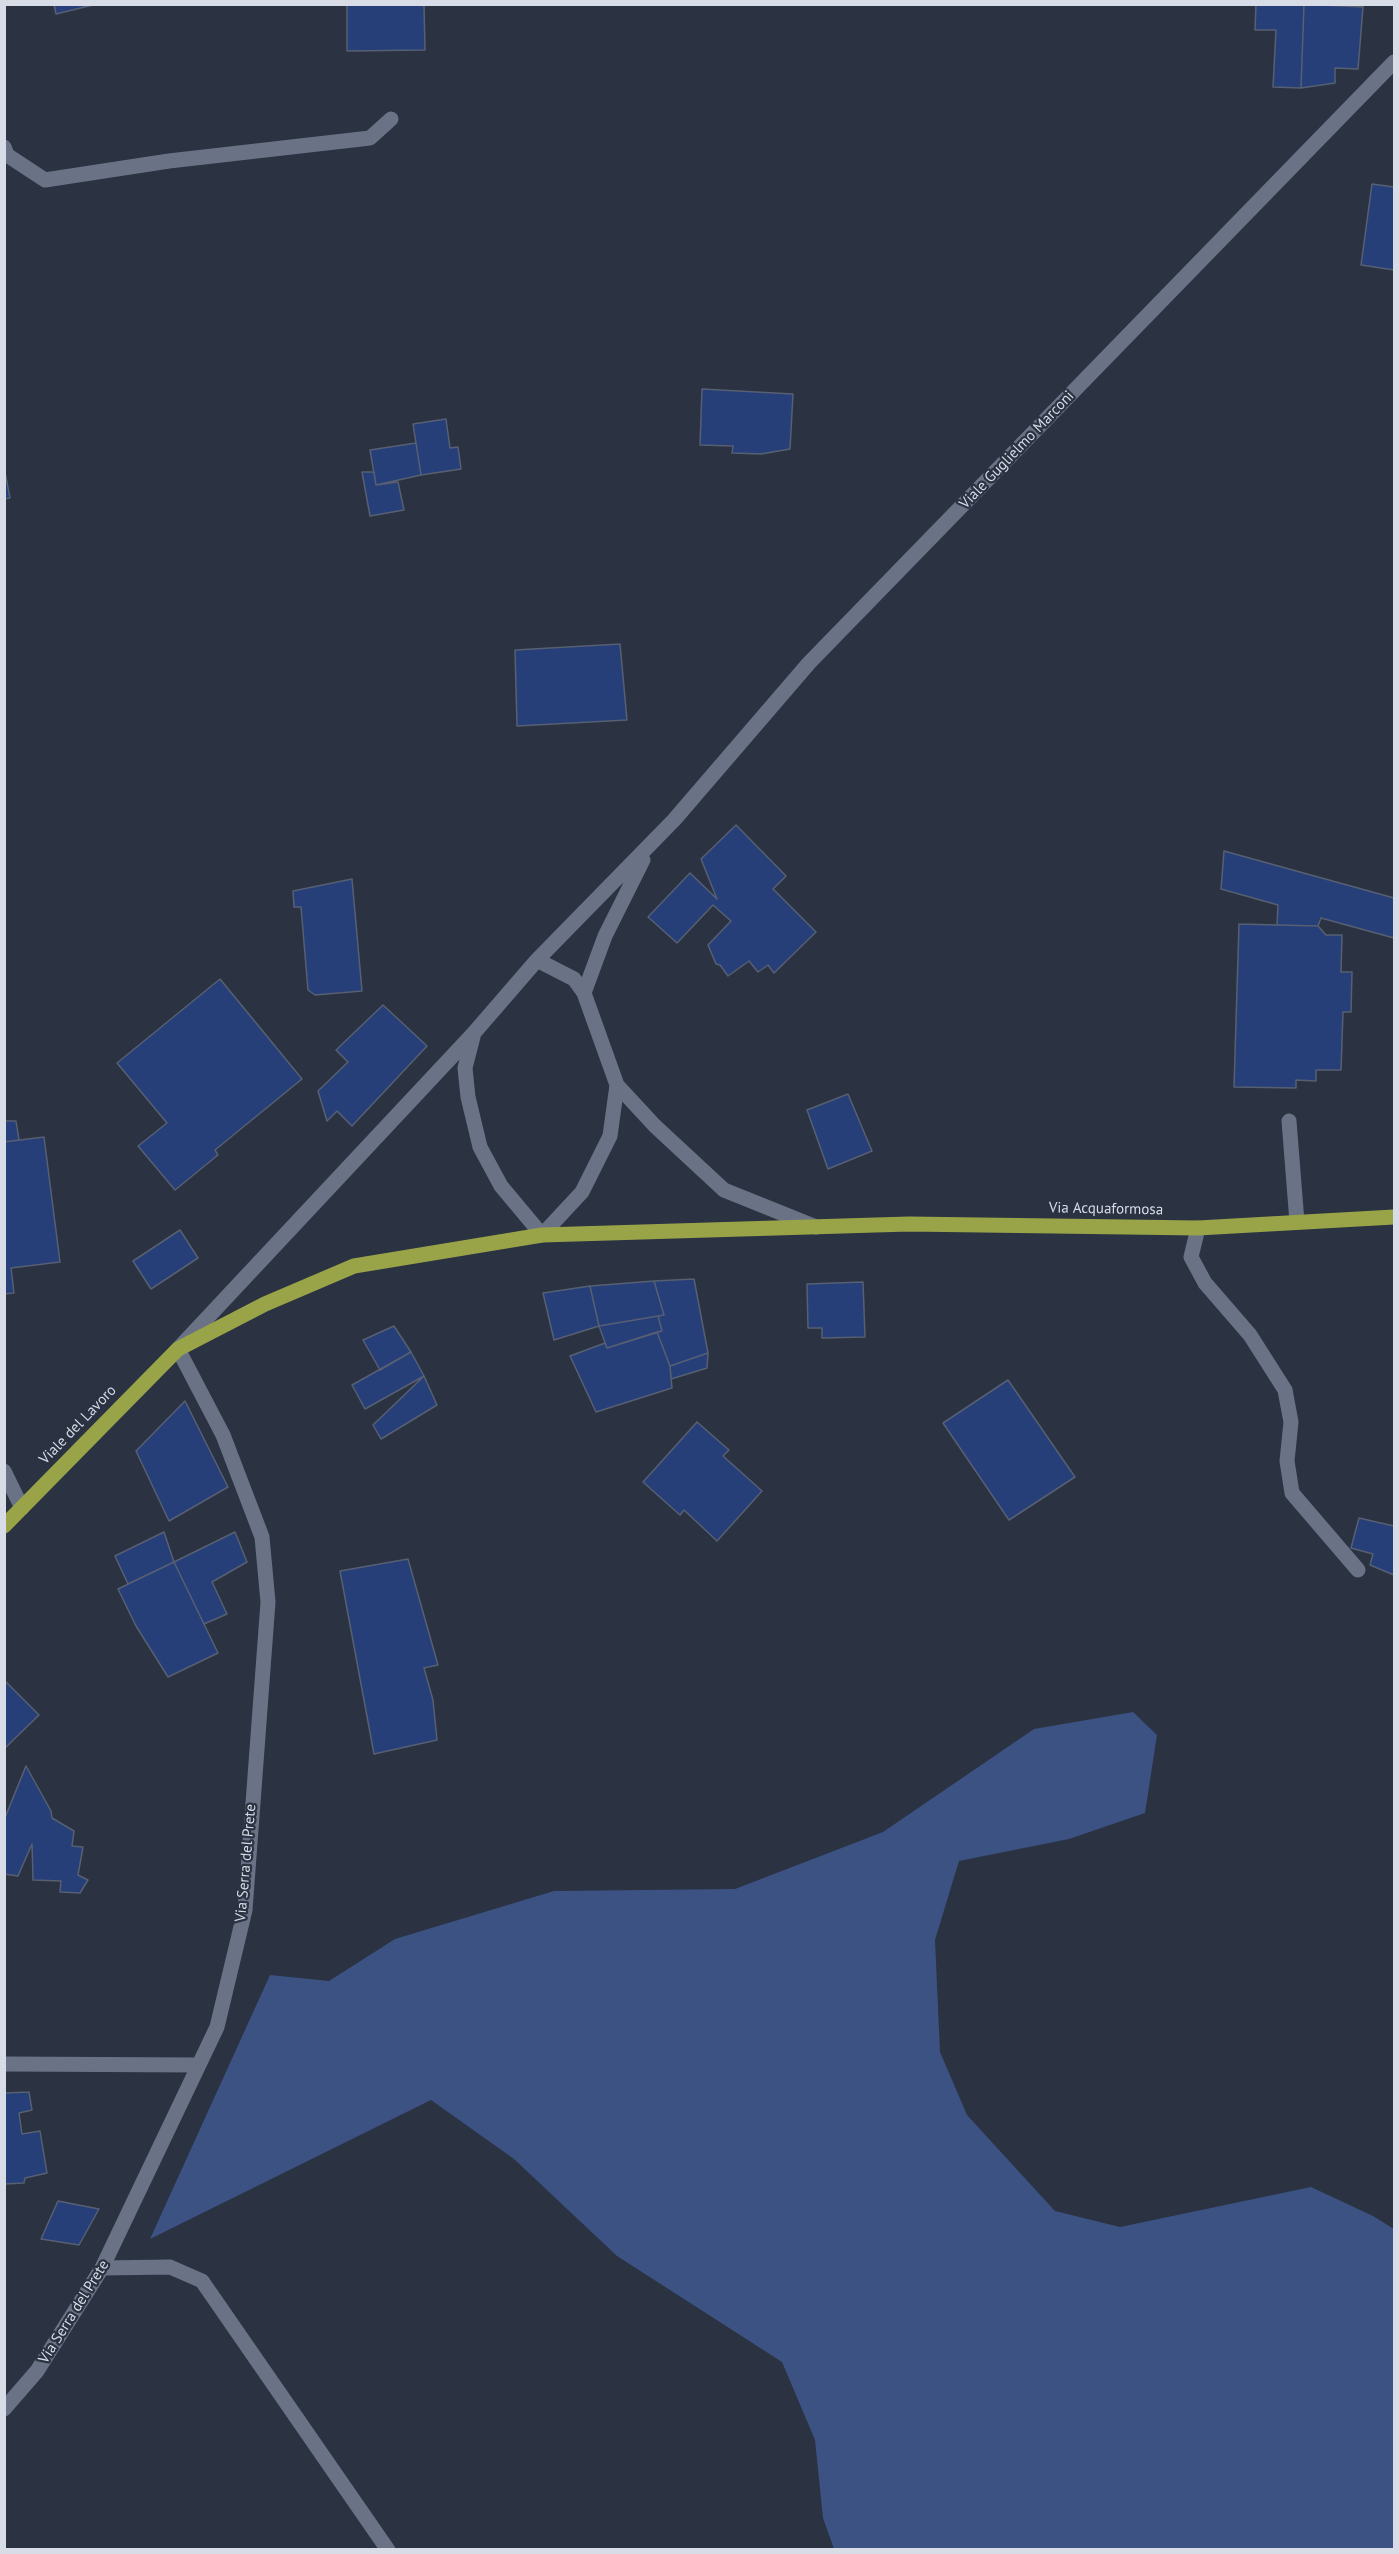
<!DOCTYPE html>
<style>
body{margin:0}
#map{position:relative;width:1399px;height:2554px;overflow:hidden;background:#2b3242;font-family:"PT Sans",sans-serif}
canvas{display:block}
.frame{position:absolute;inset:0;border:6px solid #d7dce7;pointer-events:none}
</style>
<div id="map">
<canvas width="1399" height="2554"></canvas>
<div class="frame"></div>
</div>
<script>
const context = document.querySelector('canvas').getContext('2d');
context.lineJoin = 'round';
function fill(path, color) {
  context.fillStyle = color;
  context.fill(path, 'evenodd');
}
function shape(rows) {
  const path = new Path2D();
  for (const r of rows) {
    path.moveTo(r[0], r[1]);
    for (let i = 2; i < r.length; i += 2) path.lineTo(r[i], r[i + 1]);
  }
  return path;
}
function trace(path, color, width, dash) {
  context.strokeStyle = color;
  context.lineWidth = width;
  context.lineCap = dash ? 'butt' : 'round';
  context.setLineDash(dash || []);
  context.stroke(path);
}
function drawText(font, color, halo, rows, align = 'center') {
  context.font = font + ' "PT Sans",sans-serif';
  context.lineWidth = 4.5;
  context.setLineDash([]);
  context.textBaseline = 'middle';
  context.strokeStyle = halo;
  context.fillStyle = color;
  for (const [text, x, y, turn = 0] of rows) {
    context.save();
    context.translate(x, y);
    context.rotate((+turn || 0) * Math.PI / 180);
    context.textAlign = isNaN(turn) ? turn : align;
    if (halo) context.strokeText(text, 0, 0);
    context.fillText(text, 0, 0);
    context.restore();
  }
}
fill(shape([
 [1133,1712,1157,1735,1145,1813,1069,1839,959,1861,935,1940,940,2052,967,2115,1055,2211,1120,2227,1311,2187,1373,2216,1394,2229,1394,2549,834,2549,823,2518,815,2440,782,2362,617,2256,514,2159,431,2100,150,2239,270,1975,329,1981,395,1939,554,1891,735,1889,883,1832,1034,1729]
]), '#3b5283');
const building = shape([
 [54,4,97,4,56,14,54,4],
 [347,4,424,4,425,50,347,51,347,4],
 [1256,4,1304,4,1301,88,1273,87,1276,30,1255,30,1256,4],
 [1304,4,1363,7,1358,69,1335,68,1335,83,1301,88,1304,4],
 [1326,4,1363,4,1363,7,1333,5,1326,4],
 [1372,184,1394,187,1394,270,1361,265,1372,184],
 [702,389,793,394,790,449,761,454,732,453,733,446,700,445,702,389],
 [446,419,450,448,458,447,461,469,421,475,413,424,446,419],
 [416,443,421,475,376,485,370,450,416,443],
 [4,467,10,498,4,499,4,467],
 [362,472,374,472,376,485,398,482,404,510,370,516,362,472],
 [620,644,627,720,517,726,515,650,620,644],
 [736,825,786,876,773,889,816,932,774,973,768,965,758,972,749,961,728,976,720,965,716,964,708,945,731,921,713,905,677,943,648,917,690,873,717,899,701,859,736,825],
 [1224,851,1394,898,1394,938,1321,918,1318,926,1277,925,1278,905,1221,889,1224,851],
 [352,879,362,991,315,995,308,990,301,907,294,907,293,891,352,879],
 [1239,924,1318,926,1326,935,1342,935,1341,972,1352,972,1351,1012,1343,1012,1341,1070,1316,1070,1316,1081,1296,1080,1296,1088,1234,1087,1239,924],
 [220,979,302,1079,215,1150,218,1155,175,1190,138,1146,167,1123,117,1063,220,979],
 [383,1005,427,1046,352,1126,337,1111,327,1121,318,1091,348,1062,336,1050,383,1005],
 [848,1094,872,1151,828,1169,807,1110,848,1094],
 [4,1121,16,1121,19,1140,4,1142,4,1121],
 [44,1137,60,1262,11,1268,14,1293,4,1294,4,1142,44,1137],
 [180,1230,198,1258,151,1289,133,1261,180,1230],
 [694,1279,708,1353,670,1366,657,1332,662,1331,658,1316,664,1315,654,1281,694,1279],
 [654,1281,664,1315,599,1326,590,1286,654,1281],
 [863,1282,865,1337,822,1338,822,1328,808,1328,807,1284,863,1282],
 [590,1286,599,1326,554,1340,543,1293,590,1286],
 [658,1316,662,1331,607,1348,599,1326,658,1316],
 [394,1326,411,1352,380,1370,363,1340,394,1326],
 [657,1332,670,1366,672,1388,596,1412,570,1356,605,1343,607,1348,657,1332],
 [411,1352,424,1376,365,1409,352,1385,411,1352],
 [708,1353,707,1368,671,1379,670,1366,708,1353],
 [424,1376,437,1405,381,1439,373,1425,424,1376],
 [1008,1380,1075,1477,1009,1520,943,1423,1008,1380],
 [185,1401,228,1487,169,1521,136,1451,185,1401],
 [697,1422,729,1450,723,1456,762,1491,717,1541,684,1510,680,1515,643,1482,697,1422],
 [1359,1518,1394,1526,1394,1575,1370,1565,1373,1554,1351,1548,1359,1518],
 [164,1532,174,1562,128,1584,115,1556,164,1532],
 [235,1532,247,1562,212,1582,227,1614,204,1624,174,1562,235,1532],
 [408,1559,438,1665,424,1668,433,1700,437,1740,374,1754,340,1571,408,1559],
 [174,1562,218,1653,168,1677,136,1626,118,1589,174,1562],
 [4,1680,39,1715,6,1747,4,1745,4,1680],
 [26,1766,51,1811,52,1818,74,1831,72,1846,83,1847,78,1875,88,1880,80,1893,60,1892,61,1881,33,1880,32,1844,18,1876,4,1874,4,1820,26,1766],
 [29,2092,32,2110,19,2113,22,2134,40,2131,47,2173,25,2178,24,2183,4,2184,4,2093,29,2092],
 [58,2201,99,2209,79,2245,41,2239,58,2201]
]);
fill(building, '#263f79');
trace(building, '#576072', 1.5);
trace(shape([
 [4,147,7,155,45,180,169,161,370,138,391,119],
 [1289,1121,1297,1222],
 [1198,1228,1191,1257,1205,1283,1250,1335,1285,1390,1291,1422,1287,1461,1292,1493,1358,1570],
 [4,2064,198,2065],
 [102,2268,170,2267,202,2281,388,2550]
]), '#6a7386', 15);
trace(shape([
 [4,1471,22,1508],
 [4,2409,37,2371,102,2268,217,2027,245,1910,268,1602,262,1537,223,1435,178,1349]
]), '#6a7386', 15);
trace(shape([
 [537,960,574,979,584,993,617,1085,655,1126,724,1190,816,1227],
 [584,993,605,936,643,860],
 [473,1037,465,1068,468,1097,480,1147,501,1186,542,1235,582,1192,610,1136,617,1085],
 [179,1348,473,1034,537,960,674,820,809,663,1394,62]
]), '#6a7386', 15);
trace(shape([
 [4,1526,178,1349,265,1304,354,1266,542,1235,909,1224,1198,1228,1394,1217]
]), '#99a449', 15);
drawText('15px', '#d7dce7', '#2b3242', [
 ["Viale Guglielmo Marconi",1017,450,-46],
 ["Via Acquaformosa",1106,1209,1],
 ["Viale del Lavoro",78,1425,-46],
 ["Via Serra del Prete",246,1863,-85],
 ["Via Serra del Prete",74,2312,-58]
]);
</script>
